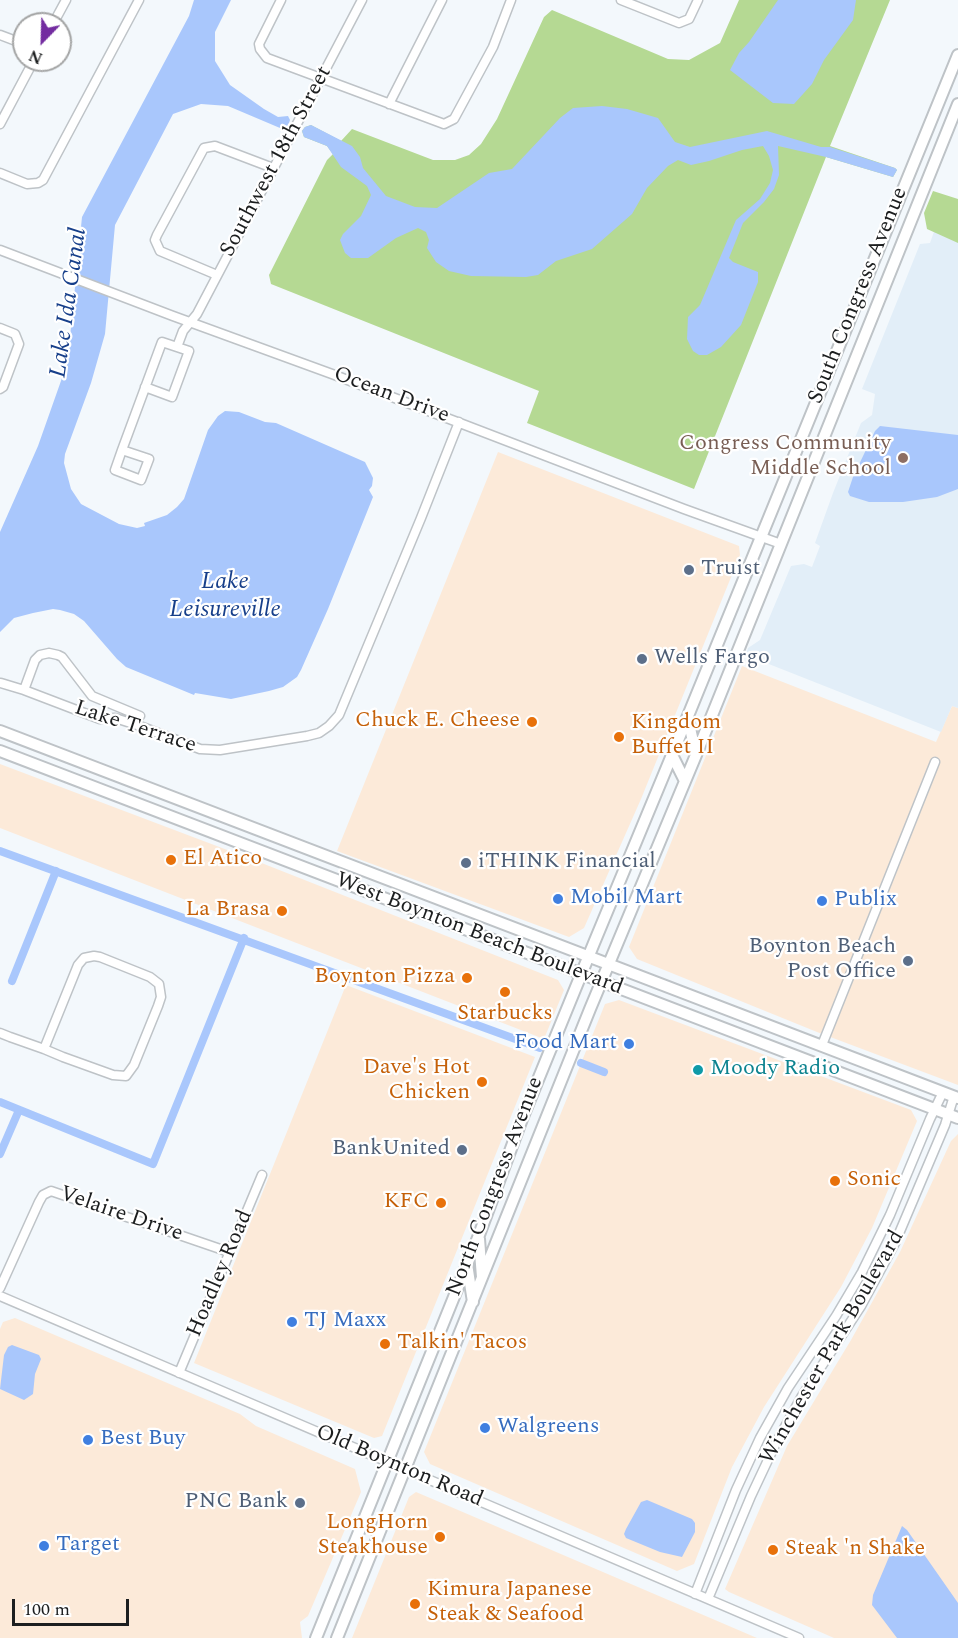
<!DOCTYPE html>
<style>
body{margin:0}
#map{position:relative;width:958px;height:1638px;overflow:hidden;background:#f3f8fc;font-family:Spectral,serif}
canvas{display:block}
.north{position:absolute;left:12px;top:12px;width:60px;height:60px;box-sizing:border-box;background:#fff;border:2px solid #a4a5a5;border-radius:50%;rotate:203deg;font-size:16px;font-weight:700;line-height:24px;text-align:center;color:#1c1e1f}
.north::after{content:'';display:block;margin:auto;width:21px;height:27px;background:#732ca0;clip-path:polygon(50% 0,100% 100%,50% 72%,0 100%)}
.scale{position:absolute;left:12px;top:1599px;width:117px;height:27px;box-sizing:border-box;border:3px solid #1c1e1f;border-top:0;padding-left:8px;font-size:18px;line-height:21px;white-space:nowrap;color:#1c1e1f;-webkit-text-stroke:4px #fff;paint-order:stroke}
</style>
<div id="map">
<canvas width="958" height="1638"></canvas>
<div class="north">N</div>
<div class="scale">100 m</div>
</div>
<script>
const context = document.querySelector('canvas').getContext('2d');
context.lineJoin = 'round';
function fill(path, color) {
  context.fillStyle = color;
  context.fill(path, 'evenodd');
}
function shape(rows) {
  const path = new Path2D();
  for (const r of rows) {
    path.moveTo(r[0], r[1]);
    for (let i = 2; i < r.length; i += 2) path.lineTo(r[i], r[i + 1]);
  }
  return path;
}
function trace(path, color, width, dash) {
  context.strokeStyle = color;
  context.lineWidth = width;
  context.lineCap = dash ? 'butt' : 'round';
  context.setLineDash(dash || []);
  context.stroke(path);
}
function drawText(font, color, halo, rows, align = 'center') {
  context.font = font + ' Spectral,serif';
  context.lineWidth = 4.5;
  context.setLineDash([]);
  context.textBaseline = 'middle';
  context.strokeStyle = halo;
  context.fillStyle = color;
  for (const [text, x, y, turn = 0] of rows) {
    context.save();
    context.translate(x, y);
    context.rotate((+turn || 0) * Math.PI / 180);
    context.textAlign = isNaN(turn) ? turn : align;
    if (halo) context.strokeText(text, 0, 0);
    context.fillText(text, 0, 0);
    context.restore();
  }
}
fill(shape([
 [498,452,739,546,740,555,641,799,584,928,569,937,337,851],
 [742,666,936,742,952,706,958,708,958,1085,817,1032,637,959,629,947],
 [0,764,259,862,558,980,564,990,544,1039,0,828],
 [346,985,535,1057,382,1436,374,1438,194,1363],
 [619,1000,911,1110,917,1121,872,1228,841,1287,764,1407,732,1467,694,1564,677,1571,430,1464,424,1452,605,1004],
 [958,1134,958,1638,834,1638,729,1592,725,1589,787,1446,851,1340,900,1252,951,1141],
 [15,1318,240,1414,256,1426,355,1469,361,1492,308,1616,300,1622,302,1638,0,1638,0,1329,3,1322],
 [416,1492,680,1605,757,1638,352,1638,409,1497]
]), '#fcead9');
fill(shape([
 [942,209,958,215,958,708,952,706,941,732,746,655,748,648,760,640,791,566,804,564,812,567,820,546,815,543,833,493,861,423,872,415,875,394,862,389,920,244,930,243]
]), '#e2eef8');
fill(shape([
 [739,0,890,0,830,146,895,168,897,170,893,177,826,157,694,489,527,423,539,391,271,284,269,275,327,160,333,154,327,146,304,137,302,131,305,127,311,125,341,141,352,129,433,160,455,160,469,155,481,144,497,119,544,17,552,10,668,59,689,60,720,43],
 [933,191,958,199,958,243,927,229,924,213]
]), '#b5d993');
fill(shape([
 [194,0,231,0,215,32,215,61,230,85,264,109,278,117,288,116,290,120,288,126,280,128,228,106,201,104,173,114,115,225,105,334,91,383,65,454,64,463,71,489,81,504,119,524,137,528,145,526,144,523,167,515,177,507,184,499,208,430,218,416,225,411,239,412,265,422,276,423,365,462,373,478,372,486,369,490,373,497,328,609,301,670,297,677,283,687,269,691,231,699,195,693,194,695,126,667,117,659,84,621,74,614,60,610,53,609,33,613,14,618,0,632,0,532,38,446,62,378,70,337,82,217,189,16],
 [778,0,856,0,853,20,824,60,812,84,794,104,773,103,730,70,739,53,749,42],
 [602,106,627,109,658,118,675,142,690,147,767,131,821,147,830,147,895,168,897,170,893,177,826,157,778,146,779,175,774,189,764,202,743,223,729,258,733,262,758,272,758,282,741,325,721,347,707,355,699,355,693,351,687,339,688,317,700,305,736,220,760,199,770,183,773,170,769,156,763,146,742,150,709,161,691,165,678,160,668,166,647,188,632,214,592,249,556,261,538,275,526,277,471,276,449,271,436,262,427,248,429,240,426,232,418,228,396,238,368,258,351,258,345,253,340,240,343,234,361,216,371,195,367,186,341,167,327,146,304,137,302,131,305,127,311,125,352,146,360,157,363,168,386,196,415,207,437,208,489,173,512,169,560,118,573,108],
 [880,426,958,435,958,489,937,497,903,502,869,502,850,496,848,492,853,477,875,431],
 [12,1345,39,1355,41,1359,35,1374,33,1394,24,1400,0,1389,4,1355,8,1347],
 [647,1500,692,1519,695,1523,695,1532,682,1557,660,1552,626,1538,624,1534,626,1529,641,1502],
 [902,1526,907,1530,958,1603,958,1638,897,1638,872,1605,873,1595]
]), '#a9c7fc');
trace(shape([
 [0,851,540,1048],
 [12,981,56,871],
 [581,1063,604,1072],
 [0,1102,153,1164,244,938],
 [0,1154,19,1110]
]), '#a9c7fc', 8);
const minor = shape([
 [281,0,259,44,260,49,267,58,444,124,454,119,493,47,511,0],
 [621,0,679,23,689,19,698,0],
 [53,24,66,0],
 [0,35,24,44],
 [389,104,442,0],
 [0,124,34,60],
 [0,173,27,184,38,183,43,180,139,0],
 [0,250,173,316,332,374,684,509,781,544],
 [217,275,160,251,155,240,157,235,204,148,215,146,273,168],
 [0,328,15,334,19,344,3,387,0,389],
 [145,387,172,397,189,351,177,347],
 [122,450,149,459,141,480,115,470,122,450,162,342,177,347,183,331,197,314,362,0],
 [1,683,24,690],
 [140,716,92,696,62,657,58,655,49,653,40,655,35,660,24,690,100,719,115,718,137,725,200,749,220,750,307,736,319,733,329,726,339,715,421,518,459,422],
 [0,1033,10,1037,44,1049,63,1057,113,1075,126,1076,134,1065,158,1006,161,997,159,984,150,977,100,957,94,956,84,958,78,965,44,1049],
 [822,1045,935,762],
 [0,1288,39,1202,43,1195,51,1191,229,1252],
 [0,1296,799,1638],
 [179,1373,262,1175],
 [695,1594,736,1490,760,1438,788,1388,836,1316,862,1272,890,1215,930,1119,943,1092],
 [708,1599,751,1496,775,1445,802,1396,861,1306,895,1243,945,1125,954,1096]
]);
const major = shape([
 [688,719,696,755],
 [0,731,958,1098],
 [0,751,958,1118],
 [672,755,685,781],
 [479,1239,482,1277],
 [467,1264,473,1302],
 [316,1638,479,1235,522,1119,594,943,672,755,958,55],
 [337,1638,590,1009,696,755,958,104]
]);
trace(minor, '#bec3c7', 11);
trace(major, '#bec3c7', 14);
trace(minor, '#fff', 8);
trace(major, '#fff', 10);
for (const [x, y, r, color] of [
 [903,458,6,"#8d6e63"],
 [689,570,6,"#5c6f8a"],
 [642,659,6,"#5c6f8a"],
 [532,722,6,"#e8710a"],
 [619,737,6,"#e8710a"],
 [171,860,6,"#e8710a"],
 [466,863,6,"#5c6f8a"],
 [558,899,6,"#3f7fe0"],
 [822,901,6,"#3f7fe0"],
 [282,911,6,"#e8710a"],
 [908,961,6,"#5c6f8a"],
 [467,978,6,"#e8710a"],
 [505,992,6,"#e8710a"],
 [629,1044,6,"#3f7fe0"],
 [698,1070,6,"#0f9aa8"],
 [482,1082,6,"#e8710a"],
 [462,1150,6,"#5c6f8a"],
 [835,1181,6,"#e8710a"],
 [441,1203,6,"#e8710a"],
 [292,1322,6,"#3f7fe0"],
 [385,1344,6,"#e8710a"],
 [485,1428,6,"#3f7fe0"],
 [88,1440,6,"#3f7fe0"],
 [300,1503,6,"#5c6f8a"],
 [440,1537,6,"#e8710a"],
 [44,1546,6,"#3f7fe0"],
 [773,1550,6,"#e8710a"],
 [415,1604,6,"#e8710a"]
]) {
  const dot = new Path2D();
  dot.arc(x, y, r, 0, 2 * Math.PI);
  context.fillStyle = color;
  context.fill(dot);
  trace(dot, '#fff', 2);
}
drawText('22px', '#1c1e1f', '#fff', [
 ["Southwest 18th Street",277,162,-62],
 ["South Congress Avenue",859,296,-68],
 ["Ocean Drive",391,396,21],
 ["Lake Terrace",135,728,18],
 ["West Boynton Beach Boulevard",479,935,21],
 ["North Congress Avenue",496,1187,-69],
 ["Velaire Drive",121,1215,19],
 ["Hoadley Road",221,1274,-67],
 ["Winchester Park Boulevard",833,1348,-60],
 ["Old Boynton Road",399,1467,23]
]);
drawText('22px', '#785e54', '#fff', [
 ["Congress Community",891,445],
 ["Middle School",891,470]
], 'right');
drawText('22px', '#4e5e75', '#fff', [
 ["Truist",701,570],
 ["Wells Fargo",654,659],
 ["iTHINK Financial",478,863],
 ["Boynton Beach",896,948,"right"],
 ["Post Office",896,973,"right"],
 ["BankUnited",450,1150,"right"],
 ["PNC Bank",288,1503,"right"]
], 'left');
drawText('22px', '#c56008', '#fff', [
 ["Chuck E. Cheese",520,722],
 ["Kingdom",631,724,"left"],
 ["Buffet II",631,749,"left"],
 ["El Atico",183,860,"left"],
 ["La Brasa",270,911],
 ["Boynton Pizza",455,978],
 ["Starbucks",505,1015,"center"],
 ["Dave's Hot",470,1069],
 ["Chicken",470,1094],
 ["Sonic",847,1181,"left"],
 ["KFC",429,1203],
 ["Talkin' Tacos",397,1344,"left"],
 ["LongHorn",428,1524],
 ["Steakhouse",428,1549],
 ["Steak 'n Shake",785,1550,"left"],
 ["Kimura Japanese",427,1591,"left"],
 ["Steak & Seafood",427,1616,"left"]
], 'right');
drawText('22px', '#366cbe', '#fff', [
 ["Mobil Mart",570,899],
 ["Publix",834,901],
 ["Food Mart",617,1044,"right"],
 ["TJ Maxx",304,1322],
 ["Walgreens",497,1428],
 ["Best Buy",100,1440],
 ["Target",56,1546]
], 'left');
drawText('22px', '#0d838f', '#fff', [
 ["Moody Radio",710,1070]
], 'left');
drawText('italic 24px', '#173f8a', '#fff', [
 ["Lake Ida Canal",70,303,-82],
 ["Lake",225,583],
 ["Leisureville",225,611]
]);
</script>
